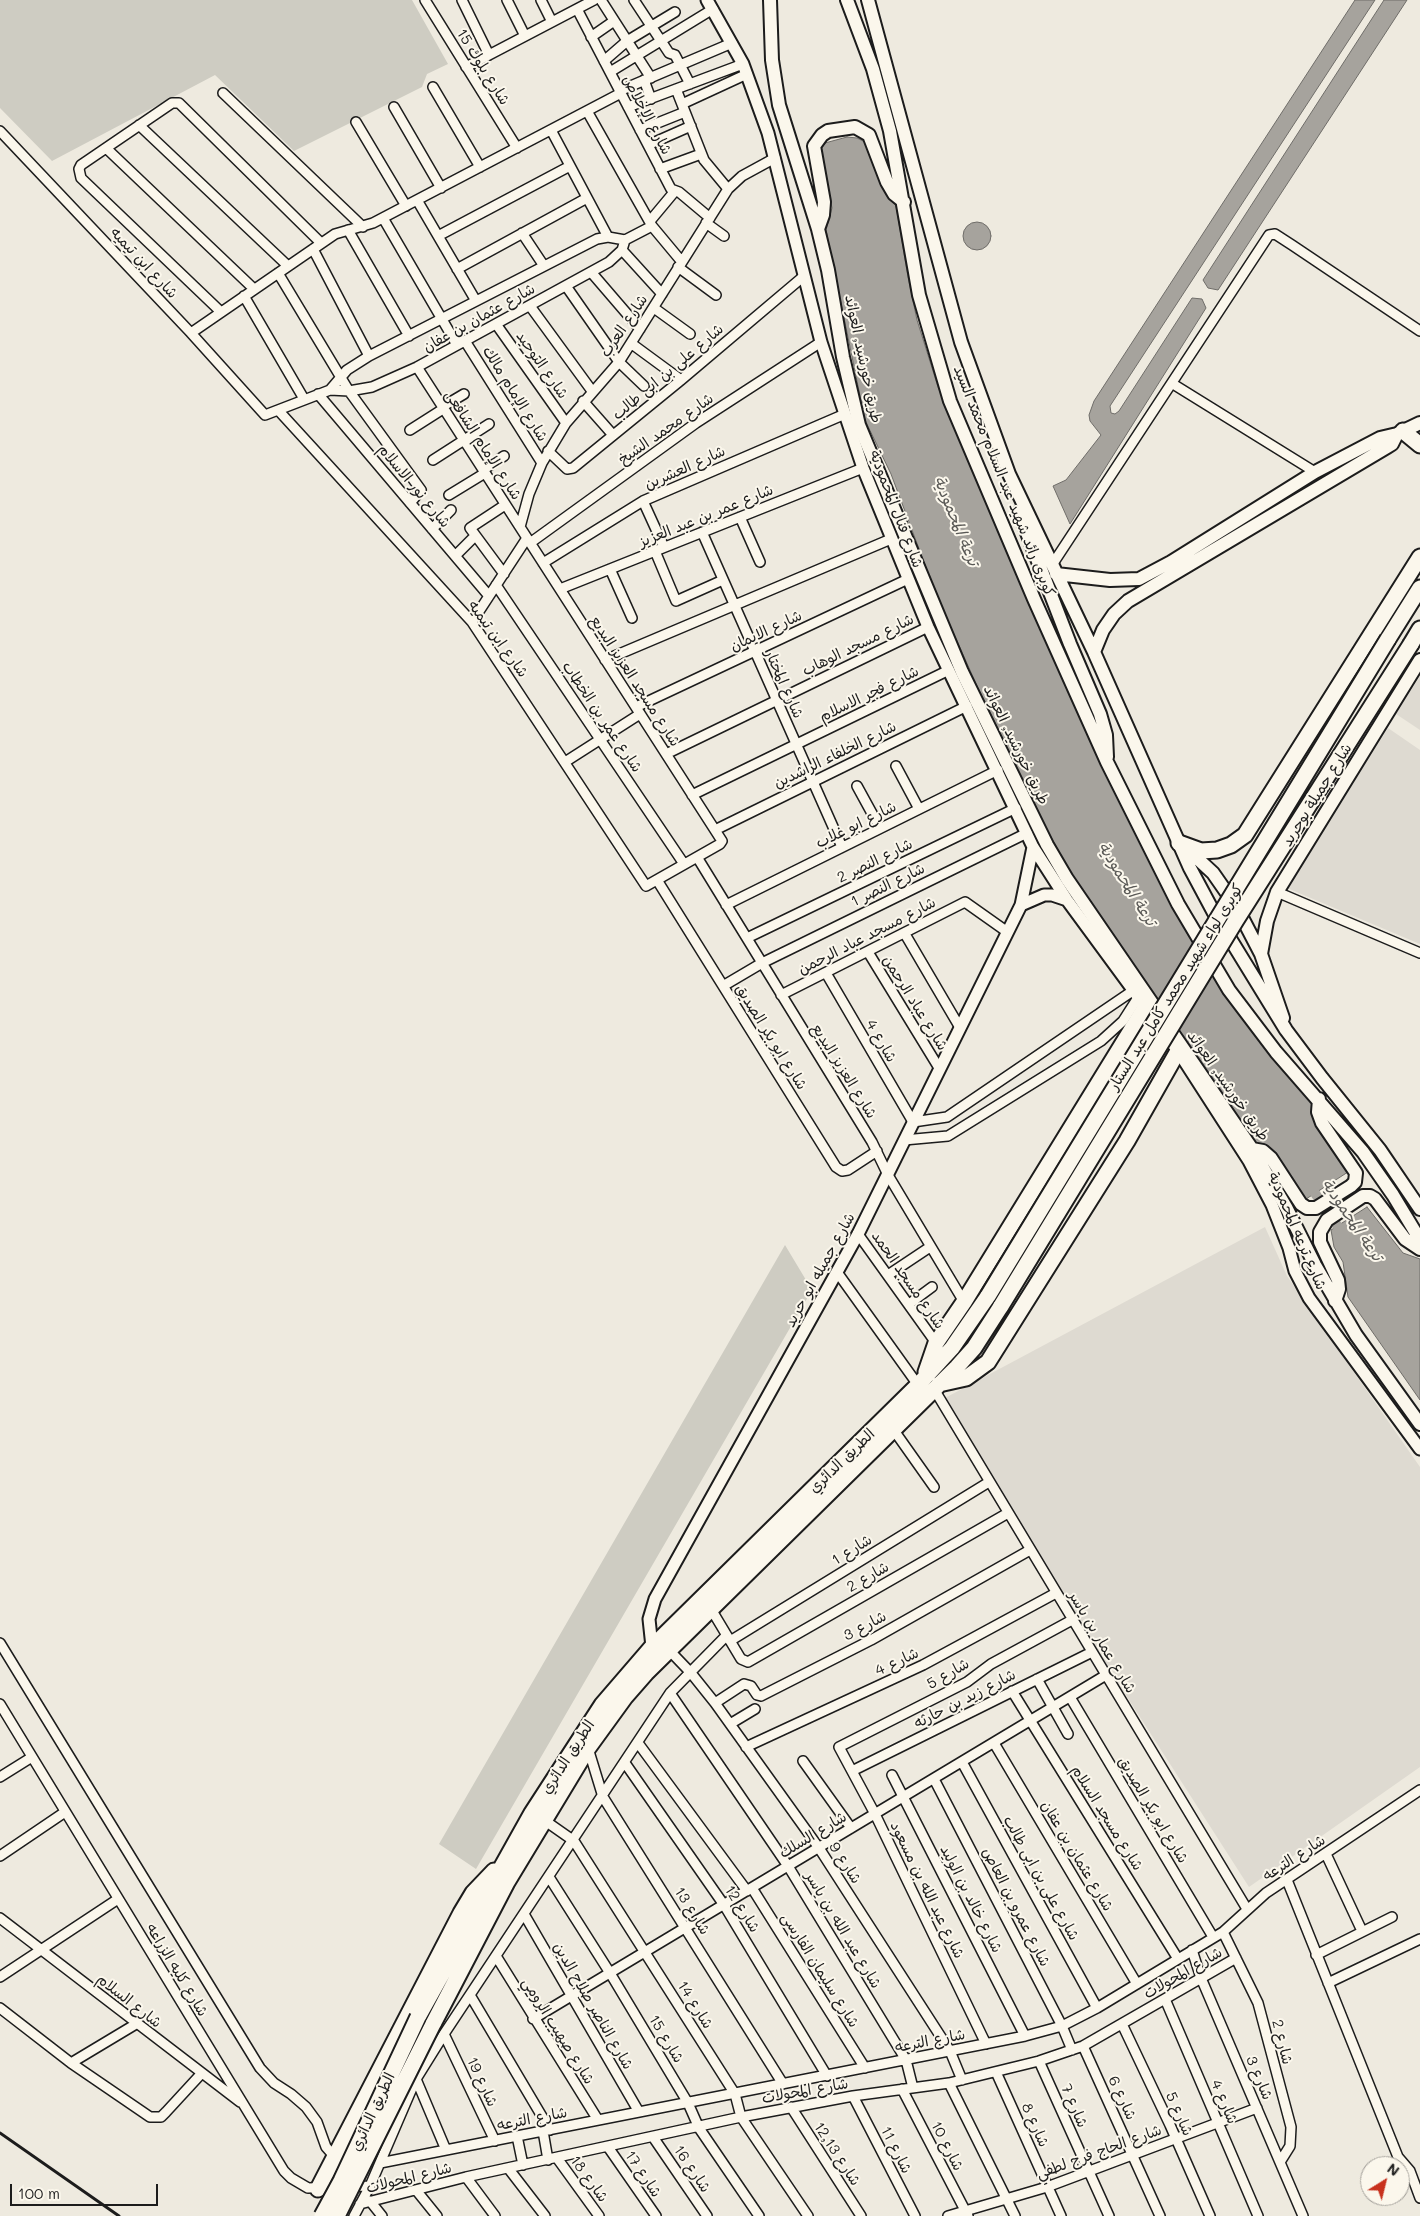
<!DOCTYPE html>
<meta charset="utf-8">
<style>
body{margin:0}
#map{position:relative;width:1420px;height:2216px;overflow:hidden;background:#eeeadf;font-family:Mali,sans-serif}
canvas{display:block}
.north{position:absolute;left:1360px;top:2156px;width:50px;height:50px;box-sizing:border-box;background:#fbf7ec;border:1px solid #a29f99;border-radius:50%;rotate:36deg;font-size:14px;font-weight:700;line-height:20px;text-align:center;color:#1c1c1c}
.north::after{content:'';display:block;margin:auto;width:18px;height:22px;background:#c8321e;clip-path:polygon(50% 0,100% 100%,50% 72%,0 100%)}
.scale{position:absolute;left:10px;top:2184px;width:148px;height:22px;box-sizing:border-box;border:2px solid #1c1c1c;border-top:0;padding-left:6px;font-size:15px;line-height:18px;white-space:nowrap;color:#1c1c1c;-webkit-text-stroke:4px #fbf7ec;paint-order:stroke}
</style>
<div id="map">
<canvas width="1420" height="2216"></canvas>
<div class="north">N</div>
<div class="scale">100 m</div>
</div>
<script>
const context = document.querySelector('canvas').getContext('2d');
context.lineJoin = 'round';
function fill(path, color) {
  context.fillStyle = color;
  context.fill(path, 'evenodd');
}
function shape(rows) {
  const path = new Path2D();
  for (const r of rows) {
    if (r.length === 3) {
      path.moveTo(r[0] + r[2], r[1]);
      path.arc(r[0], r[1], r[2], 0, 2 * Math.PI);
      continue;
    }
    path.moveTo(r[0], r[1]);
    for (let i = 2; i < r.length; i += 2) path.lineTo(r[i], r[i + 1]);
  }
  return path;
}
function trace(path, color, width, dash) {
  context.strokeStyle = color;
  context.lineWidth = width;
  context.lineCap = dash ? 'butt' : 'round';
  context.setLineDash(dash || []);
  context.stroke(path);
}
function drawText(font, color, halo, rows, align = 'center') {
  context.font = font + ' Mali,"Playpen Sans Arabic",sans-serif';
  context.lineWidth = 4;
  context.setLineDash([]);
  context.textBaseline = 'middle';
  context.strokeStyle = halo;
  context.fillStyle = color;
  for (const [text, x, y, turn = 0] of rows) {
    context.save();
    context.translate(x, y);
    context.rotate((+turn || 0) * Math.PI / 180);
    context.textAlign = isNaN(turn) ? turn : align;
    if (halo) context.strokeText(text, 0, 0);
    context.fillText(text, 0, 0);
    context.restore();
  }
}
fill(shape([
 [1420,676,1420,730,1396,714],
 [1388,728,1420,750,1420,944,1287,888],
 [1265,1227,1287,1276,1420,1467,1420,1767,1249,1887,1077,1619,945,1398]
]), '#dedad1');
fill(shape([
 [0,0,412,0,448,64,427,74,422,87,294,151,215,75,52,161,0,108],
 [785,1245,812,1290,476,1869,439,1844]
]), '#ceccc2');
const water = shape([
 [1355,0,1375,0,1110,406,1111,413,1115,414,1119,411,1192,298,1202,299,1206,308,1070,524,1053,486,1066,480,1101,435,1090,421,1089,415,1094,401,1355,0],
 [1384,0,1407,0,1218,290,1208,288,1203,280,1384,0],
 [847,137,857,138,865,142,886,195,896,206,908,277,917,320,938,387,1021,584,1100,760,1188,935,1247,1025,1312,1101,1316,1122,1348,1172,1306,1199,1273,1150,1265,1144,1254,1142,1079,888,1045,826,978,688,936,594,891,474,865,420,826,230,832,208,821,149,825,143,847,137],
 [977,236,14],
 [1367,1207,1403,1253,1420,1259,1420,1400,1348,1297,1343,1262,1334,1247,1331,1230,1367,1207]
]);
fill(water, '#a6a39d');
trace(water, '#6f6d69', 1);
trace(shape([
 [1308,1183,1345,1237]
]), '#a6a39d', 10);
const minor = shape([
 [425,0,517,148],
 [462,0,489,55],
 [507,0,525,36],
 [541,0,552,22],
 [601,0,651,78],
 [634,0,669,53,675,55,690,84],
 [577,9,671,189,679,192,710,218],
 [591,37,614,21],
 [604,61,627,41,675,12],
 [466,67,594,0],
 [610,72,713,9],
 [644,80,651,99],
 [433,87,480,167],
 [676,89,704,160,728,189],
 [619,91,732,43],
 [223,93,363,227],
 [682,104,747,74],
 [394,107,441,188],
 [628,107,743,64],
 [587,111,652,226,682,262],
 [356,122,406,206],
 [139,125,288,266],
 [551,130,608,237],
 [640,130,685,112],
 [0,131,191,333,265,415,330,390,349,391,372,387,417,367,609,262,622,250,625,240,652,226],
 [648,145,691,126],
 [106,148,254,289],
 [660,169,701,154],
 [417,200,476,301],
 [383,218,457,345],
 [650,221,675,191],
 [706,223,724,236],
 [348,230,409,336],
 [522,233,544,266],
 [438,236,570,166],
 [313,249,369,356],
 [622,250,662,294],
 [678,267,716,295],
 [457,269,587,198],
 [591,272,640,329],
 [278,273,349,391,421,490,410,503],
 [566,286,619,362,644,386],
 [244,296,304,399],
 [530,306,592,391],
 [654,308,690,334],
 [221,312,81,178,79,169,81,165,172,103,179,103,321,243],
 [496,324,566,423],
 [191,333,335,234,373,223,621,93],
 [465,341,542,463],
 [632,344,681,380],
 [1173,384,1315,472],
 [330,390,347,370,369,356,597,239,608,237,625,240],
 [318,394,489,596],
 [583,401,613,435],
 [442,407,464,394],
 [278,410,472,622,646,886,720,844,722,841,417,367],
 [410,430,443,409],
 [548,451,567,469,573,468,681,380,804,276],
 [433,460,489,424],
 [483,470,504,456],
 [449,495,485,473],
 [643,501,664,547],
 [740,517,760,562],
 [520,527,529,494,542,463,566,423,619,362,728,189,742,176,775,158],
 [432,529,451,510],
 [702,532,842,847],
 [530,543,696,423,821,342],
 [655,551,676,601,723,580],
 [455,556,475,536],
 [543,563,643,501,845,414],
 [1052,565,1269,235,1275,234,1292,245,1420,331],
 [610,569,632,618],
 [504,574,470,528,505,505],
 [496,585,684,864],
 [560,589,863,468],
 [472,622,527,538],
 [605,660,891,539],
 [636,707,908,579],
 [666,754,928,627],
 [565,762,640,714],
 [896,766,919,809],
 [857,786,880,828],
 [692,795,949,670],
 [715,830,967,706],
 [697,857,872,1142,888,1175,964,1302],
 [657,880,836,1167,842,1171,848,1170,877,1151],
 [1277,892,1420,953],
 [726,905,998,770],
 [905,934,959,1026],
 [747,938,1016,808],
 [868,952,939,1068],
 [826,973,913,1122,947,1117,1134,990],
 [723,986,762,963,1027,833],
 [781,995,965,902,1006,931],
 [904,1140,948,1136,1101,1041,1123,1021,1139,996],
 [858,1234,936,1343],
 [837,1272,918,1385],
 [888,1275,930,1247],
 [909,1304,932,1287],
 [934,1389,1247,1909],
 [893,1429,934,1487],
 [711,1609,741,1659,748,1662,1008,1513],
 [730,1641,989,1482],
 [0,1643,260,2068,274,2083,291,2094,306,2107,317,2122,326,2147,334,2156],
 [669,1650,691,1673,715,1703,819,1848,950,2051,962,2080],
 [1037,1679,1068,1734],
 [1012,1691,1178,1959],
 [670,1693,788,1866,906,2060,913,2088],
 [1070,1697,1213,1937],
 [715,1703,744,1684,751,1686,757,1695,761,1696,871,1640,1030,1550],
 [0,1704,284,2171,291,2178,308,2188,370,2186],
 [730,1724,755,1709],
 [638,1743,747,1891],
 [994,1743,1137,1984],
 [746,1747,923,1665,1056,1593],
 [588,1748,603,1797,783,2084],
 [803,1761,851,1828],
 [962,1762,1097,2008],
 [625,1763,724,1905,827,2076],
 [852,1771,1092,1652],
 [892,1775,1025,2036],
 [0,1777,32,1757],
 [934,1779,1062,2026,1072,2050],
 [544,1820,574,1841,735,2094,741,2117,808,2216],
 [1326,1854,1362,1931],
 [0,1856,65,1812],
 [549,1877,610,1973,688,2103,699,2128,759,2216],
 [1287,1880,1398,2157,1410,2171,1420,2198],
 [752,1888,865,2068],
 [524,1914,639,2112],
 [0,1918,240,2102],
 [1223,1932,1258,2003,1291,2127,1290,2146,1280,2162],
 [1192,1950,1201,1978,1303,2216],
 [1316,1955,1392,1917],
 [496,1956,598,2120],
 [0,1977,118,1899],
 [1328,1983,1420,1939],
 [470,1995,550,2130],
 [1165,1999,1258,2216],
 [0,2008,71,2063,150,2117,161,2117,166,2112,201,2074],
 [533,2019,1106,1675],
 [1122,2024,1170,2125,1210,2216],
 [444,2034,495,2141],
 [986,2044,875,1814,839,1747,967,1682,991,1664,1072,1620],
 [1083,2046,1160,2216],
 [1039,2061,1109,2216],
 [71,2063,136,2024],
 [996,2072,1061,2216],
 [416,2079,446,2150],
 [949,2083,1015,2216],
 [902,2089,968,2216],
 [853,2096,915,2216],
 [791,2107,861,2216],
 [543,2131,548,2160],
 [517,2136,523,2165],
 [653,2137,707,2216],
 [608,2147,656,2216],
 [557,2158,599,2216],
 [380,2163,1025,2036,1062,2026,1097,2008,1223,1932,1266,1893,1420,1790],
 [508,2168,545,2216],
 [466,2177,495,2216],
 [416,2190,437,2216],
 [370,2201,382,2216],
 [360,2204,466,2177,741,2117,853,2096,949,2083,1039,2061,1083,2046,1236,1958],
 [354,2216,370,2186,416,2079,444,2034,670,1693,726,1636],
 [948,2216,1047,2187,1257,2108]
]);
const tertiary = shape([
 [707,0,743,64,768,133,821,342,863,468,928,627,1033,847,1067,900,1178,1051,1249,1161,1272,1205,1289,1248,1295,1271,1309,1298,1420,1449],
 [1021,905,1044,895,1052,895,1067,900],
 [652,1647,649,1619,655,1599,858,1234,1021,905,1033,847]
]);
const secondary = shape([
 [770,0,772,60,779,105,818,229,828,270,843,357,859,425,962,672,1047,845,1067,879,1252,1149,1286,1207,1315,1265,1356,1335,1420,1424],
 [847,0,873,69,890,131,919,295,950,401,1034,599,1107,762,1178,904,1229,990,1276,1052,1363,1152,1393,1195,1420,1240],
 [868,0,961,342,1009,474,1094,652,1190,868,1213,911,1286,1030,1322,1078,1380,1150,1420,1209],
 [818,229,823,215,824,202,814,146,822,135,828,131,855,127,869,135,887,182,894,194,904,202],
 [1019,512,1070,644,1100,714,1106,735,1107,757],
 [1056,574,1110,580,1139,579,1171,562,1315,472,1380,438,1397,434,1420,423],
 [1094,652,1103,630,1114,614,1128,601,1387,447,1392,444,1397,434],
 [1185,847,1213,873,1236,906,1261,954,1283,1018],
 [1261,954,1267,921,1277,892,1420,660],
 [1252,1149,1263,1151,1271,1158,1301,1204,1307,1208,1316,1208,1351,1186,1355,1182,1356,1173,1322,1123,1318,1112,1319,1099],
 [1335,1301,1339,1289,1338,1280,1320,1242,1320,1232,1327,1220,1363,1196,1370,1196,1375,1199,1405,1239,1420,1249]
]);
const primary = shape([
 [1403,431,1420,445],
 [1388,639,1420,588],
 [1411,644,1420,629],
 [1179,843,1201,851,1217,850,1231,845,1245,835,1420,557],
 [926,1372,936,1343,964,1302,1146,1006],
 [939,1384,966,1378,988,1362,1127,1141,1178,1051],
 [418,2017,532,1813,602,1705,652,1647,918,1385,952,1348,988,1296],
 [433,2024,507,1882,588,1748,625,1697,646,1673,957,1367,974,1348,1001,1306],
 [318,2189,461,1913,473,1893,494,1871]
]);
trace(minor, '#1c1c1c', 12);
trace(tertiary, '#1c1c1c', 15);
trace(secondary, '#1c1c1c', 16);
trace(primary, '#1c1c1c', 19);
trace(minor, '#fbf7ec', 9);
trace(tertiary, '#fbf7ec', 11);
trace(secondary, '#fbf7ec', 12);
trace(primary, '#fbf7ec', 15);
trace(shape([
 [0,2133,119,2216]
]), '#1c1c1c', 3);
const primaryBridge = shape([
 [988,1296,1388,639],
 [1001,1306,1236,920,1411,644],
 [322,2216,341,2181,418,2017],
 [337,2216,433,2024]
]);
trace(primaryBridge, '#1c1c1c', 19, []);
trace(primaryBridge, '#fbf7ec', 15);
drawText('15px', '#1c1c1c', '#fbf7ec', [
 ["شارع بلوك 15",483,67,58],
 ["شارع الإخلاص",647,115,62],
 ["شارع ابن تيميه",144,263,47],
 ["شارع عثمان بن عفان",479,318,-29],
 ["شارع العرب",624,326,-56],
 ["طريق خورشيد, العوائد",863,359,78],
 ["شارع التوحيد",542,365,55],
 ["شارع على بن ابى طالب",668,372,-40],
 ["شارع الإمام مالك",515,394,58],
 ["شارع محمد الشيخ",666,429,-35],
 ["شارع الإمام الشافعى",483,445,57],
 ["شارع العشرين",685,468,-24],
 ["كوبرى رائد شهيد عبد السلام محمد السيد",1004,481,68],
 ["شارع نور الاسلام",414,486,50],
 ["شارع قنال المحمودية",896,509,69],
 ["شارع عمر بن عبد العزيز",706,516,-22],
 ["شارع الايمان",766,631,-25],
 ["شارع ابن تيميه",498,639,54],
 ["شارع مسجد الوهاب",858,645,-26],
 ["شارع مسجد العزيز البديع",635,681,57],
 ["شارع المختار",784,684,66],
 ["شارع فجر الاسلام",869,694,-26],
 ["شارع عمر بن الخطاب",602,717,56],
 ["طريق خورشيد, العوائد",1016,745,64],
 ["شارع الخلفاء الراشدين",835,755,-26],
 ["شارع جميلة بوحريد",1317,795,-58],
 ["شارع ابو غلاب",856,825,-26],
 ["شارع النصر 2",875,861,-26],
 ["شارع النصر 1",888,885,-26],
 ["شارع مسجد عباد الرحمن",867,936,-27],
 ["كوبرى لواء شهيد محمد كامل عبد الستار",1176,987,-58],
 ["شارع عباد الرحمن",915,1003,58],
 ["شارع ابو بكر الصديق",771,1037,58],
 ["شارع 4",881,1041,60],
 ["شارع العزيز البديع",844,1071,58],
 ["طريق خورشيد, العوائد",1228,1086,55],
 ["شارع ترعه المحمودية",1297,1231,67],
 ["شارع جميله ابو حريد",820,1270,-61],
 ["شارع مسجد الحمد",908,1280,55],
 ["الطريق الدائري",842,1461,-44],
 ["شارع 1",852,1550,-32],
 ["شارع 2",868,1577,-30],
 ["شارع 3",865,1626,-28],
 ["شارع عمار بن ياسر",1102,1642,59],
 ["شارع 4",897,1662,-25],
 ["شارع 5",948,1674,-30],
 ["شارع زيد بن حارثه",965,1699,-27],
 ["الطريق الدائري",568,1757,-57],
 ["شارع ابو بكر الصديق",1153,1810,59],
 ["شارع مسجد السلام",1107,1818,58],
 ["شارع السلك",813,1835,-31],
 ["شارع عثمان بن عفان",1077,1856,59],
 ["شارع الترعه",1294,1858,-33],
 ["شارع 9",845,1863,57],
 ["شارع على بن ابى طالب",1041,1878,61],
 ["شارع عبد الله بن مسعود",927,1890,64],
 ["شارع خالد بن الوليد",971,1899,63],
 ["شارع عمرو بن العاص",1016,1907,63],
 ["شارع 12",742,1909,58],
 ["شارع 13",692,1911,58],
 ["شارع عبد الله بن ياسر",843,1930,59],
 ["شارع كليه الزراعه",177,1970,59],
 ["شارع سليمان الفارسى",820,1970,58],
 ["شارع المحولات",1183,1973,-30],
 ["شارع السلام",129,2001,38],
 ["شارع 14",695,2005,58],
 ["شارع الناصر صلاح الدين",593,2006,60],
 ["شارع صهيب الرومي",558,2031,58],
 ["شارع 15",666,2039,59],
 ["شارع الترعه",930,2041,-11],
 ["شارع 2",1282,2042,76],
 ["شارع 3",1259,2078,67],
 ["شارع 19",482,2082,65],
 ["شارع المحولات",805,2091,-10],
 ["شارع 6",1122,2098,65],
 ["شارع 4",1224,2102,67],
 ["شارع 7",1074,2106,67],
 ["الطريق الدائري",373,2112,-65],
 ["شارع 5",1179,2114,66],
 ["شارع الترعه",532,2119,-11],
 ["شارع 8",1035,2125,66],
 ["شارع 10",947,2146,63],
 ["شارع 11",896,2150,63],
 ["شارع الحاج فرج لطفي",1099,2152,-20],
 ["شارع 12,13",837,2154,57],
 ["شارع 16",692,2169,56],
 ["شارع 17",643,2174,56],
 ["شارع المحولات",409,2178,-14],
 ["شارع 18",589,2179,54]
]);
drawText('italic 16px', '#5a5956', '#fbf7ec', [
 ["ترعة المحمودية",956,521,68],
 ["ترعة المحمودية",1127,884,58],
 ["ترعة المحمودية",1352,1220,56]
]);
</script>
